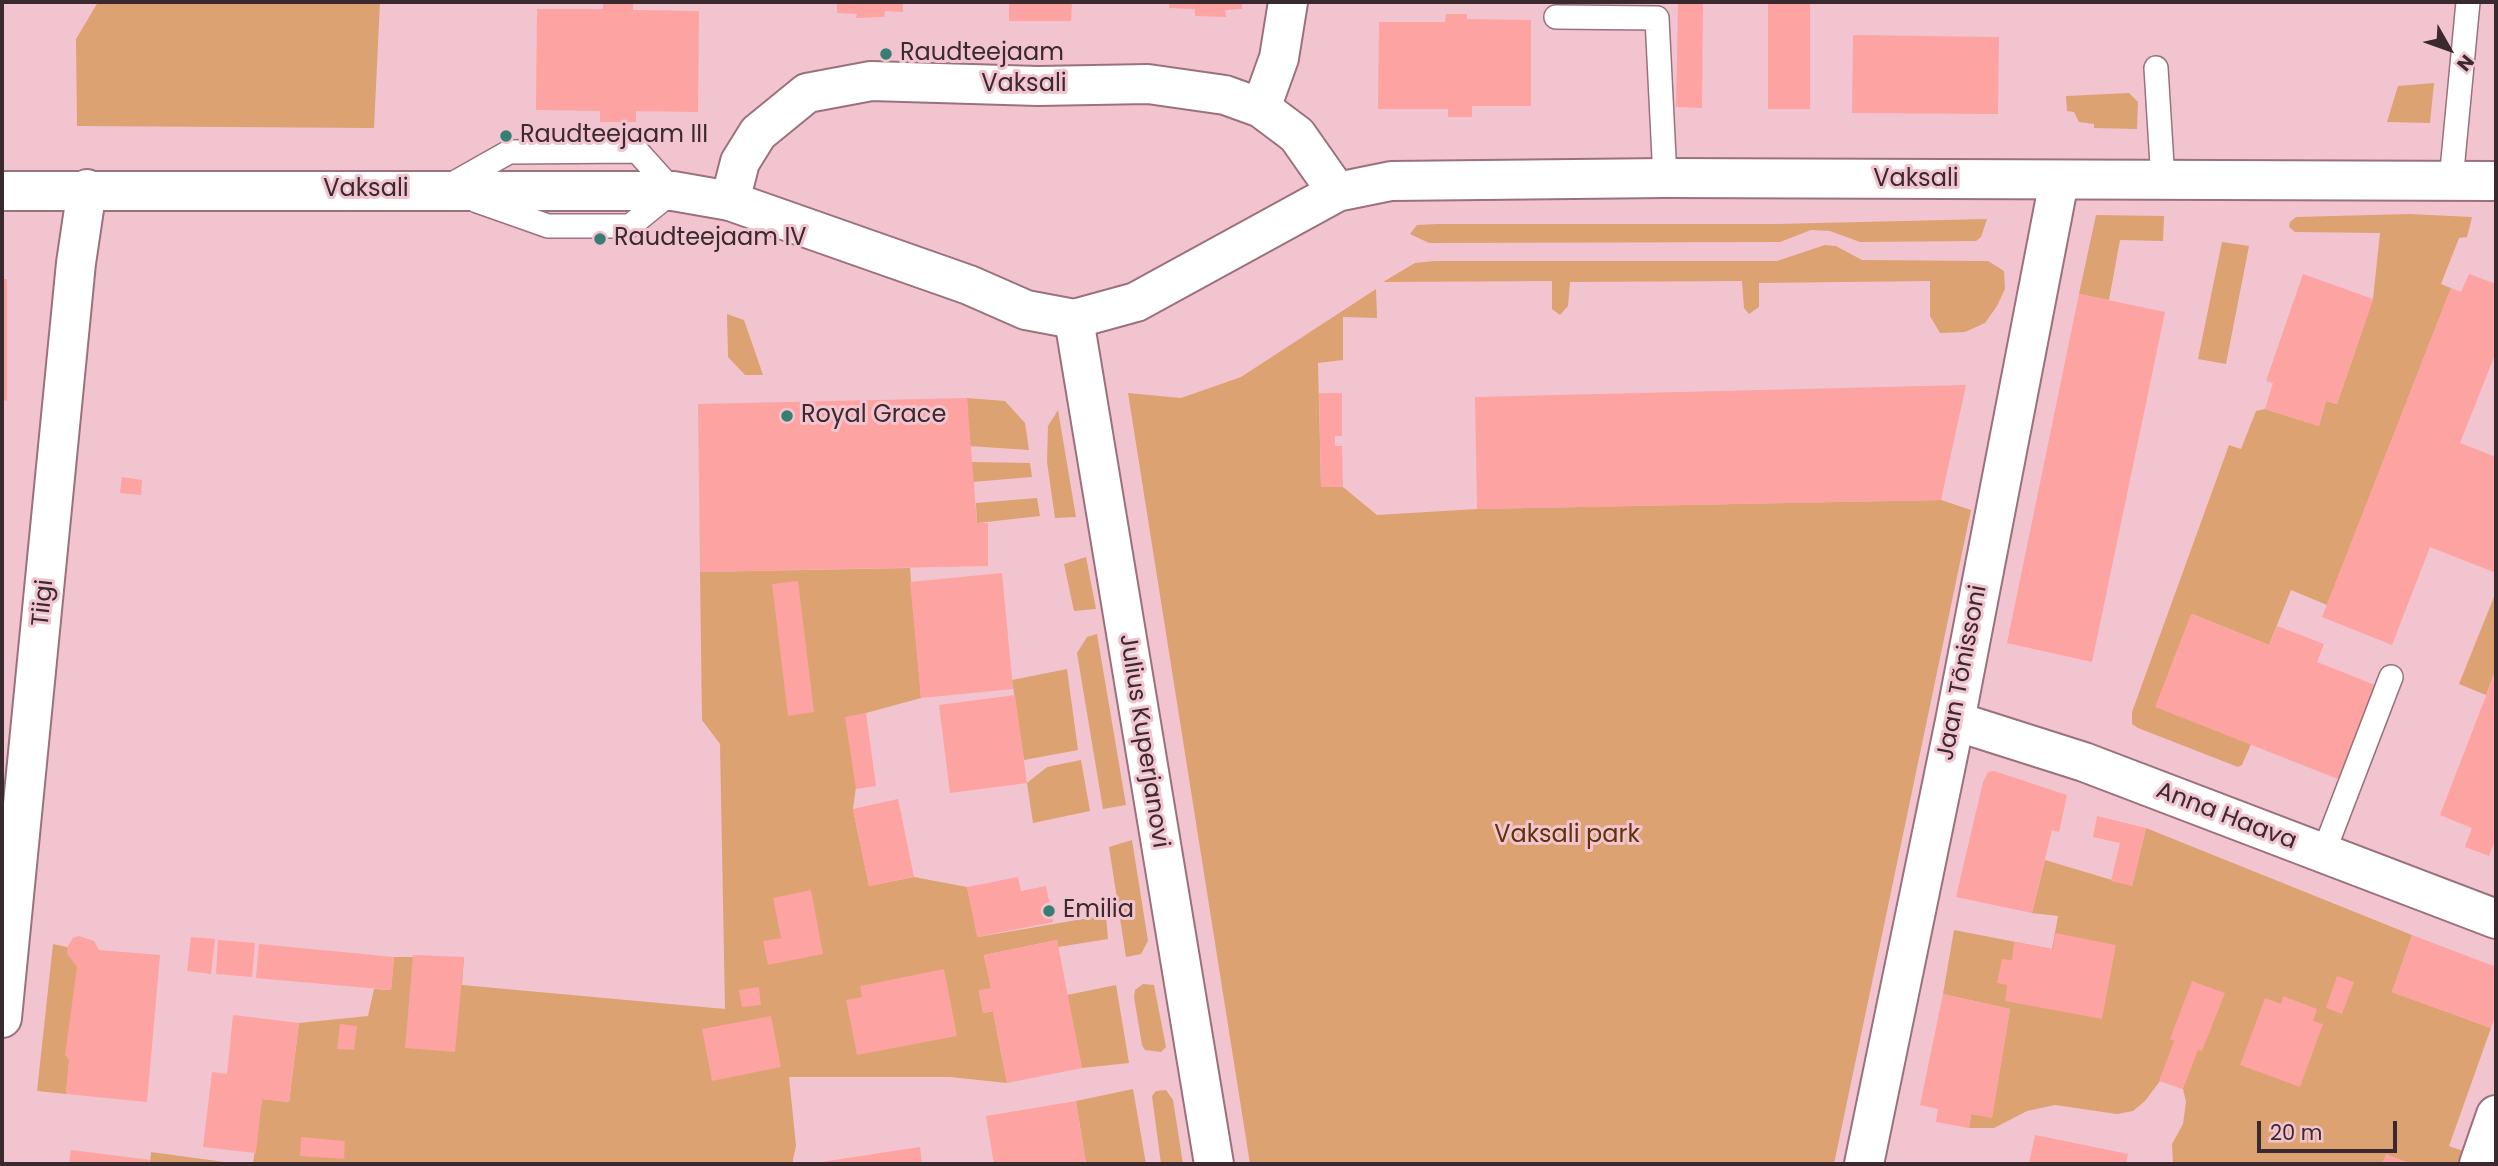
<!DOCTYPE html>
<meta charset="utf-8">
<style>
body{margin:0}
#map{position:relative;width:2498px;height:1166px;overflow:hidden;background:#f2c4d0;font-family:Poppins,sans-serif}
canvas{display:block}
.frame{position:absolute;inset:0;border:4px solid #3a292e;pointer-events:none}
.north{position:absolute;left:2414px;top:14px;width:70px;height:70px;-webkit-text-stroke:5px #f2c4d0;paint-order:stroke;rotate:130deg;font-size:19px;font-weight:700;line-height:28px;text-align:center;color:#3a292e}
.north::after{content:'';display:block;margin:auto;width:24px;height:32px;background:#3a292e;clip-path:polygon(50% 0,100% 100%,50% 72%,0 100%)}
.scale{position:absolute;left:2257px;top:1121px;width:140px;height:32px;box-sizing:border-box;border:4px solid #3a292e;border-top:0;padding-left:9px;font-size:21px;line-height:24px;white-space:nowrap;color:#3a292e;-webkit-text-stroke:5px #f2c4d0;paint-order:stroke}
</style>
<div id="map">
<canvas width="2498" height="1166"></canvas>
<div class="frame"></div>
<div class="north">N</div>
<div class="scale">20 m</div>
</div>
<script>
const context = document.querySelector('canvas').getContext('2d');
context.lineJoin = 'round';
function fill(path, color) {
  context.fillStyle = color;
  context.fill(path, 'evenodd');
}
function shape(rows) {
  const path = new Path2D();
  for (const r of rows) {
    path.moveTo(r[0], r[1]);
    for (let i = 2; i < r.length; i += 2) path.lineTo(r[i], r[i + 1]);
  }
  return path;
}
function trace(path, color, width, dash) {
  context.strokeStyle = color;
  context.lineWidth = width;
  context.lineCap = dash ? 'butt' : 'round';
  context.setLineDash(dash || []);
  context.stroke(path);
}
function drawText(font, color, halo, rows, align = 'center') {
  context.font = font + ' Poppins,sans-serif';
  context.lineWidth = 6;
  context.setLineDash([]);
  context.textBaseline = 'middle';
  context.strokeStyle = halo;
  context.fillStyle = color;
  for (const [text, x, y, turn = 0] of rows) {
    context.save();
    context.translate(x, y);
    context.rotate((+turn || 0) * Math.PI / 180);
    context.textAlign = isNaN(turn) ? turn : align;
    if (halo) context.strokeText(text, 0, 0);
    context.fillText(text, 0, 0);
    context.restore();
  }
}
fill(shape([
 [98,2,380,2,374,128,77,126,76,39],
 [2434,83,2430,123,2387,122,2398,86],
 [2129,93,2138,102,2137,129,2094,128,2094,124,2079,122,2074,112,2067,111,2066,96],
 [2410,214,2472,217,2467,237,2459,238,2441,284,2451,288,2327,605,2291,590,2269,645,2192,614,2251,744,2242,765,2238,767,2138,728,2132,724,2132,712,2229,445,2241,449,2256,411,2265,409,2319,426,2326,401,2337,404,2373,299,2380,233,2295,232,2289,227,2290,222,2296,217],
 [2096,215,2164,216,2163,241,2120,240,2109,300,2079,294],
 [1987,219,1981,237,1976,241,1860,242,1830,231,1811,230,1780,242,1429,243,1410,234,1417,225,1438,224,1776,224],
 [2222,242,2249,246,2226,364,2198,359],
 [1825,245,1836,246,1862,260,1988,261,2004,271,2005,289,1997,306,1985,323,1965,332,1940,333,1930,316,1930,281,1759,283,1759,307,1749,314,1744,308,1742,281,1570,282,1568,306,1560,315,1552,309,1552,281,1383,282,1415,263,1435,261,1777,261],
 [1376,289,1377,318,1343,317,1343,360,1318,363,1321,487,1343,487,1377,515,1477,509,1941,500,1971,510,1834,1164,1250,1164,1128,393,1181,398,1241,377],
 [727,314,744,320,763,375,745,375,728,357],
 [967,398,1005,401,1025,423,1029,450,969,446],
 [1058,410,1076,517,1055,518,1047,462,1048,426],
 [972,462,1030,463,1032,477,972,482],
 [1037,498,1040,516,977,523,976,503],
 [1086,557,1096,609,1074,611,1064,564],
 [910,568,921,698,866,713,853,809,869,886,914,877,967,887,978,937,1106,915,1108,939,1058,947,1057,940,984,955,991,988,979,991,983,1013,993,1011,1007,1083,950,1077,789,1077,796,1146,792,1164,253,1164,262,1099,289,1102,299,1023,368,1016,374,989,391,990,394,957,464,957,462,985,725,1009,720,744,702,720,700,572],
 [2496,592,2496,669,2486,695,2459,684],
 [1097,634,1126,805,1103,809,1077,653,1087,637],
 [1067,669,1078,750,1024,760,1012,680],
 [1081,760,1090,811,1033,823,1027,783,1047,767],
 [2146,828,2412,935,2392,992,2491,1028,2449,1146,2466,1152,2462,1164,2173,1164,2172,1144,2183,1124,2186,1102,2183,1089,2160,1081,2145,1101,2133,1111,2117,1114,2055,1105,2027,1111,1994,1128,1969,1128,1971,1114,1992,1117,2010,1009,1943,994,1954,930,2052,949,2058,916,2032,913,2045,860,2132,886],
 [1132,840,1148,941,1141,954,1126,957,1109,847],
 [53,944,80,950,66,1094,37,1091],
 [1143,984,1154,985,1166,1047,1161,1052,1145,1050,1142,1045,1134,997,1135,990],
 [1116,985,1129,1063,1082,1068,1067,995],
 [1133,1089,1146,1164,1086,1164,1076,1101],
 [1166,1090,1173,1100,1183,1164,1161,1164,1152,1096,1156,1091],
 [151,1152,239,1164,150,1164]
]), '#dca271');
fill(shape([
 [603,2,633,2,633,10,699,11,698,112,636,111,636,122,600,122,600,111,536,110,537,9,603,9],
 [837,2,903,2,903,12,885,11,884,17,856,18,857,14,837,13],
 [1009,2,1072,2,1071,21,1009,21],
 [1169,2,1242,2,1242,9,1225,10,1226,17,1195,16,1195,9,1169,8],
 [1678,2,1703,2,1702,108,1676,107],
 [1768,2,1810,2,1810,109,1768,109],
 [1446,14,1467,14,1467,19,1531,20,1531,106,1472,106,1472,117,1448,117,1448,109,1378,109,1379,22,1445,22],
 [1853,35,1999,37,1998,114,1852,113],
 [2303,274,2373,299,2337,404,2326,401,2319,426,2265,409,2273,383,2266,381],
 [2469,274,2496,284,2494,305,2496,306,2496,352,2460,443,2496,457,2496,573,2430,547,2392,645,2322,617,2451,288,2461,292],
 [2,279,7,279,7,401,2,400],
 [2079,294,2165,312,2092,662,2007,643],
 [1966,385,1941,500,1477,509,1475,397],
 [1319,393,1342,393,1342,436,1335,436,1335,446,1342,446,1343,487,1321,487],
 [967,398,977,523,988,523,988,566,700,572,698,404],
 [122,477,142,480,141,495,120,493],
 [1002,573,1013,689,921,698,910,582],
 [798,581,814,712,788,716,772,584],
 [2191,614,2269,645,2277,626,2324,644,2317,662,2380,687,2343,781,2155,707],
 [2496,670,2496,838,2489,856,2465,847,2472,828,2440,815],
 [1015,695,1027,783,950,793,939,705],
 [866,713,876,786,856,789,845,717],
 [1994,771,2067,795,2059,832,2052,830,2032,913,1956,897,1983,782,1988,772],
 [898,799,914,877,869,886,853,809],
 [2097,816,2146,828,2132,886,2111,881,2120,843,2093,837],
 [1018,877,1021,891,1046,886,1053,922,977,937,967,887],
 [811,890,823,954,768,965,763,941,781,938,773,898],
 [2055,933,2116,945,2102,1019,2005,1001,2007,985,1997,983,2002,959,2012,960,2014,942,2053,949],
 [2412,935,2496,967,2496,1014,2491,1028,2392,992],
 [79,936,94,941,99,950,160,955,147,1102,66,1094,69,1060,65,1055,77,967,67,954,68,946,73,938],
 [191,937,215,939,211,974,187,971],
 [218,940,255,943,252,977,216,974],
 [1057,940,1082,1068,1007,1083,993,1011,983,1013,979,990,991,988,984,955],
 [259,944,394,957,391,990,256,978],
 [413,955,464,957,455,1052,405,1048],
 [944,969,957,1036,857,1055,846,1000,862,997,860,986],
 [2337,976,2354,982,2342,1014,2326,1008],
 [2192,981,2225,993,2202,1051,2198,1050,2183,1089,2159,1081,2174,1041,2170,1039],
 [759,987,761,1005,742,1007,739,990],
 [1943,994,2010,1009,1992,1118,1971,1114,1969,1128,1936,1122,1938,1109,1920,1105],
 [2283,996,2317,1009,2313,1021,2323,1024,2300,1087,2240,1065,2265,998,2281,1004],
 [233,1015,299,1023,289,1102,262,1099,256,1153,203,1147,212,1072,227,1074],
 [771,1016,781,1067,712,1081,702,1029],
 [340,1024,357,1026,354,1050,337,1049],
 [1076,1101,1086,1164,994,1164,986,1116],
 [2035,1135,2128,1154,2126,1164,2029,1163],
 [301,1137,345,1141,344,1159,300,1156],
 [920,1147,922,1164,815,1164,815,1163],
 [71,1150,151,1160,150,1164,69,1164],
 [2386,1154,2412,1164,2382,1164]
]), '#fda3a1');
const service = shape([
 [1556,17,1657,18,1665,178],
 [2156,68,2163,181],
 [2451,181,2468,2],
 [447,187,509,152,637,151,673,191,630,226,548,226,477,201],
 [2323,854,2391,677]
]);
const minor = shape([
 [1261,108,1279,58,1288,2],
 [730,201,740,162,758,133,807,93,871,81,1038,86,1148,84,1225,95,1261,108,1297,135,1337,192],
 [1074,319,1214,1164],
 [1955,721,2084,762,2496,919],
 [2,1018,76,263,87,189],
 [1864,1164,1955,721,2059,181],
 [2479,1164,2496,1115]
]);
const tertiary = shape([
 [2,191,673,191,730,201,969,285,1026,310,1074,319,1136,302,1337,192,1391,181,1665,178,2496,181]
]);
trace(service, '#9a717d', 26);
trace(minor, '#9a717d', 42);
trace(tertiary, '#9a717d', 42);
trace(service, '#fff', 23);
trace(minor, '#fff', 38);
trace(tertiary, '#fff', 38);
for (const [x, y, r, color] of [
 [886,54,7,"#397e72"],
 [506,136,7,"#397e72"],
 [600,239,7,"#397e72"],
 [787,416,7,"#397e72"],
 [1049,911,7,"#397e72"]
]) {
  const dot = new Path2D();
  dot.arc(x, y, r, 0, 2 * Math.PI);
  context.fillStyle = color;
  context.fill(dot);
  trace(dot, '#f2c4d0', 2.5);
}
drawText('24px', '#3a292e', '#f2c4d0', [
 ["Raudteejaam",900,54],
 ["Raudteejaam III",520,136],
 ["Raudteejaam IV",614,239],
 ["Royal Grace",801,416],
 ["Emilia",1063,911]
], 'left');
drawText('24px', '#3a292e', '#f2c4d0', [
 ["Vaksali",1024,85],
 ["Vaksali",1916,180],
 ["Vaksali",366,190],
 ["Tiigi",44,603,-84],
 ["Jaan Tõnissoni",1963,673,-79],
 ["Julius Kuperjanovi",1143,741,81],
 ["Anna Haava",2226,817,21]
]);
drawText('24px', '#5f3406', '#f2c4d0', [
 ["Vaksali park",1567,836]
]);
</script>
